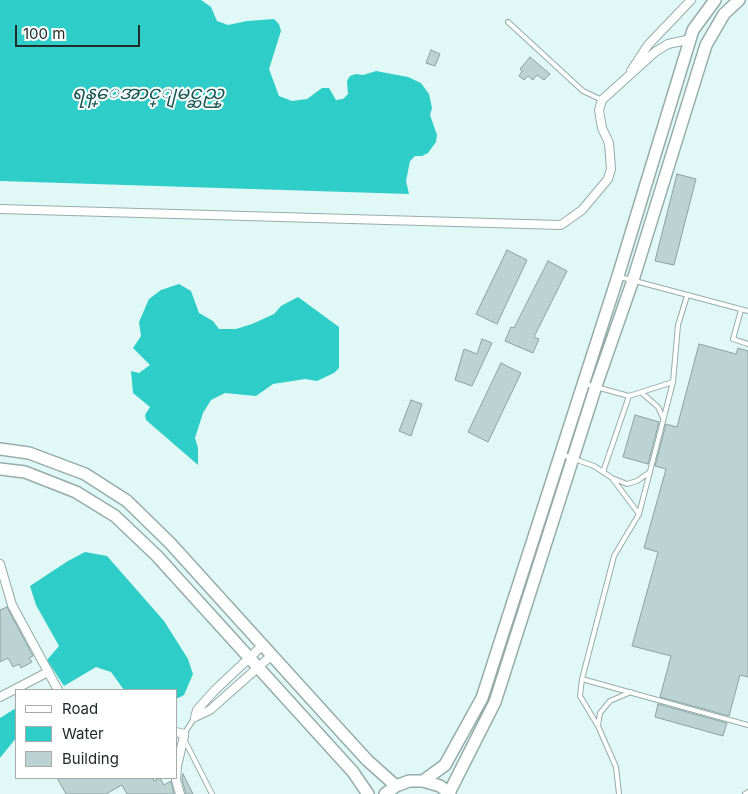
<!DOCTYPE html>
<meta charset="utf-8">
<style>
body{margin:0}
#map{position:relative;width:748px;height:794px;overflow:hidden;background:#e0f9f7;font-family:Inter,sans-serif}
canvas{display:block}
.legend{position:absolute;left:15px;top:689px;width:162px;height:90px;box-sizing:border-box;background:#fff;border:1px solid #a7aaaa;margin:0;padding:6px 9px;list-style:none;font-size:15px;color:#222b2a}
.legend li{display:flex;align-items:center;gap:10px;height:25px}
.legend b{width:25px;border:1px solid #a7aaaa}
.scale{position:absolute;left:15px;top:25px;width:125px;height:22px;box-sizing:border-box;border:2px solid #222b2a;border-top:0;padding-left:6px;font-size:15px;line-height:18px;white-space:nowrap;color:#222b2a;-webkit-text-stroke:4px #fff;paint-order:stroke}
</style>
<div id="map">
<canvas width="748" height="794"></canvas>
<ul class="legend">
<li><b style="height:6px;background:#fff"></b>Road</li>
<li><b style="height:14px;background:#2fcdc8"></b>Water</li>
<li><b style="height:14px;background:#bbd3d2"></b>Building</li>
</ul>
<div class="scale">100 m</div>
</div>
<script>
const context = document.querySelector('canvas').getContext('2d');
context.lineJoin = 'round';
function fill(path, color) {
  context.fillStyle = color;
  context.fill(path, 'evenodd');
}
function shape(rows) {
  const path = new Path2D();
  for (const r of rows) {
    path.moveTo(r[0], r[1]);
    for (let i = 2; i < r.length; i += 2) path.lineTo(r[i], r[i + 1]);
  }
  return path;
}
function trace(path, color, width, dash) {
  context.strokeStyle = color;
  context.lineWidth = width;
  context.lineCap = dash ? 'butt' : 'round';
  context.setLineDash(dash || []);
  context.stroke(path);
}
function drawText(font, color, halo, rows, align = 'center') {
  context.font = font + ' Inter,"Noto Sans Myanmar",sans-serif';
  context.lineWidth = 4;
  context.setLineDash([]);
  context.textBaseline = 'middle';
  context.strokeStyle = halo;
  context.fillStyle = color;
  for (const [text, x, y, turn = 0] of rows) {
    context.save();
    context.translate(x, y);
    context.rotate((+turn || 0) * Math.PI / 180);
    context.textAlign = isNaN(turn) ? turn : align;
    if (halo) context.strokeText(text, 0, 0);
    context.fillText(text, 0, 0);
    context.restore();
  }
}
fill(shape([
 [0,0,201,0,211,7,217,21,228,25,247,21,274,19,279,24,281,31,269,69,279,96,292,101,307,99,322,88,329,88,336,100,343,99,348,94,347,81,350,76,356,74,363,75,376,71,408,77,421,83,429,94,432,108,430,115,437,135,436,142,428,153,422,156,415,156,410,161,406,181,409,194,0,181],
 [179,284,191,291,199,313,213,321,219,329,236,329,252,324,274,314,281,306,298,297,339,327,339,368,334,373,317,381,305,379,273,384,256,396,225,393,211,400,203,413,195,438,198,448,198,465,146,420,145,415,150,407,133,393,131,371,139,373,150,365,133,348,141,336,139,322,149,299,161,290],
 [85,552,107,556,164,621,188,659,193,674,184,695,176,699,176,690,124,690,111,672,96,667,64,686,47,660,59,646,36,605,30,586,68,561],
 [16,708,16,738,0,758,0,718]
]), '#2fcdc8');
const building = shape([
 [431,50,440,54,435,66,426,63,431,50],
 [530,57,550,74,544,80,537,75,533,80,528,76,524,80,519,76,522,71,520,69,530,57],
 [677,174,696,179,674,265,655,261,677,174],
 [507,250,527,260,497,324,476,314,507,250],
 [548,261,567,271,534,337,539,339,533,353,505,341,511,327,514,328,548,261],
 [482,339,492,343,472,386,455,380,464,349,477,354,482,339],
 [699,344,736,354,738,348,748,351,748,677,740,675,729,716,660,697,671,656,632,646,658,552,644,548,666,469,655,466,666,424,677,427,699,344],
 [501,363,521,373,488,442,468,432,501,363],
 [411,400,422,404,411,436,399,431,411,400],
 [635,415,659,422,648,464,623,457,635,415],
 [7,607,33,656,29,658,32,662,21,668,19,664,13,667,8,658,0,662,0,610,7,607],
 [658,704,727,723,723,736,655,717,658,704],
 [183,774,193,794,186,794,182,779,183,774],
 [57,778,153,778,154,781,160,778,164,785,171,781,174,794,127,794,122,785,106,794,66,794,57,778]
]);
fill(building, '#bbd3d2');
trace(building, '#8aa2a0', 1);
const lane = shape([
 [508,22,583,91,602,100],
 [620,277,748,311],
 [687,296,678,325,673,382,639,514,614,556,582,679,748,725],
 [741,310,733,339,748,344],
 [585,384,629,396,673,382],
 [642,393,658,407,663,418],
 [563,455,594,466,612,478,639,514],
 [603,472,629,396],
 [612,478,627,484,637,481,650,472],
 [582,679,580,696,598,726,616,767,619,794],
 [598,726,600,713,610,701,631,692],
 [184,734,195,717],
 [185,741,212,794],
 [745,794,748,792]
]);
const street = shape([
 [631,71,648,45,691,0],
 [0,209,561,225,582,210,608,179,611,169,609,143,602,128,599,110,602,100,655,52,668,44,691,39],
 [0,564,12,605,58,690],
 [0,697,48,672],
 [195,717,197,710,215,690,263,645],
 [195,717,210,710,272,655],
 [176,732,184,734],
 [180,794,176,780,177,766,184,736]
]);
const secondary = shape([
 [0,449,29,453,85,474,127,501,170,543,335,725,367,760,396,786],
 [0,469,25,472,76,492,115,516,157,556,353,772,368,794],
 [423,781,445,765,482,698,618,276,693,30,715,0],
 [449,793,495,702,596,386,633,280,706,45,724,14,739,0],
 [385,794,396,786,409,781,423,781,440,786,450,794]
]);
trace(lane, '#95acab', 6);
trace(street, '#95acab', 10);
trace(secondary, '#95acab', 14);
trace(lane, '#fff', 4);
trace(street, '#fff', 8);
trace(secondary, '#fff', 11);
drawText('italic 19px', '#1a5855', '#fff', [
 ["ရန္ေအာင္ျမင္ဆည္",148,93]
]);
</script>
